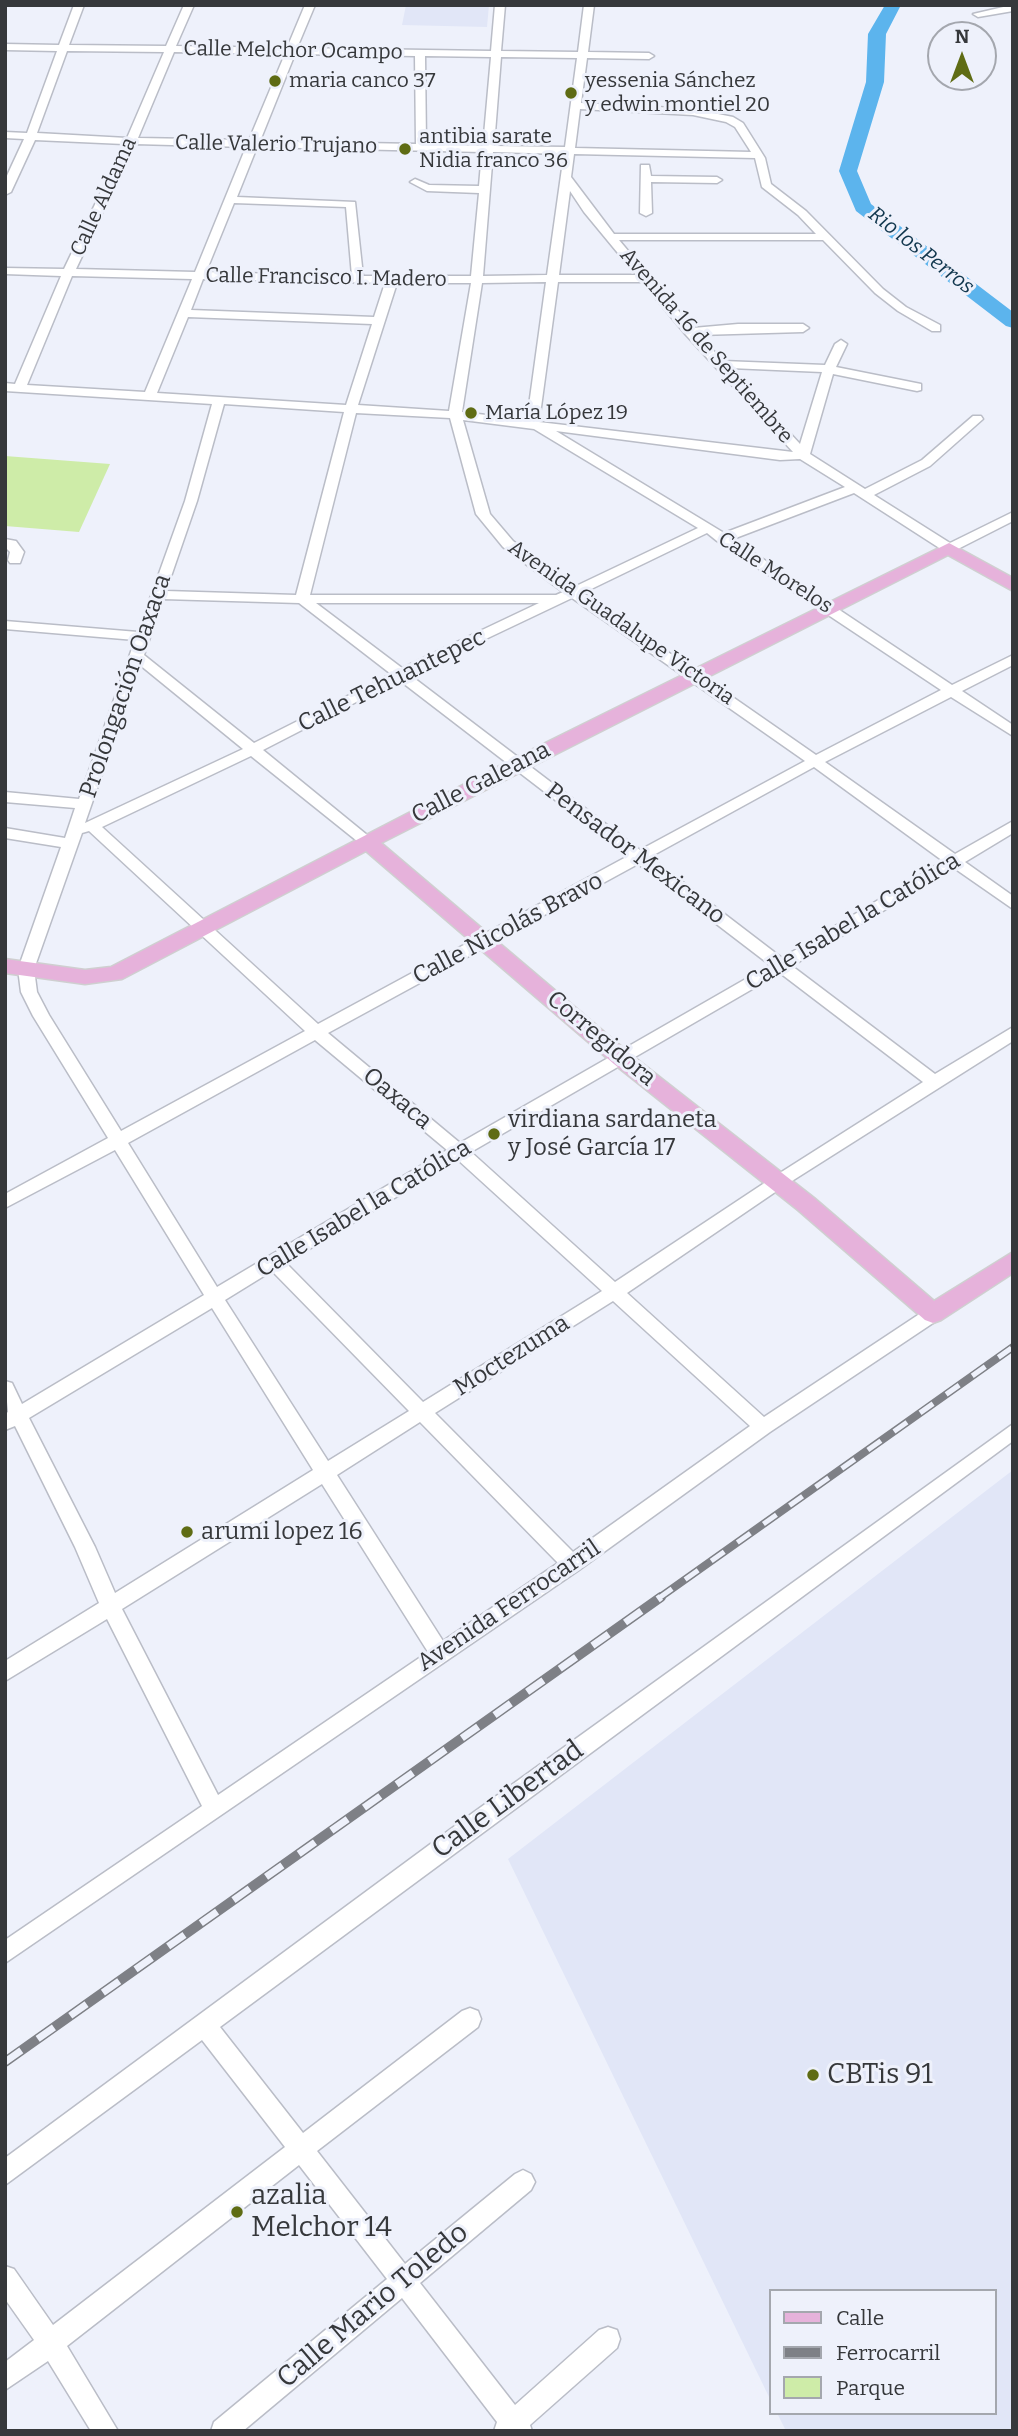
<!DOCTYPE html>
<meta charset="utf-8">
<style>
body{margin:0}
#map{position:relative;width:1018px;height:2436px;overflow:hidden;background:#eef1fb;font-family:Bitter,serif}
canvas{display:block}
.frame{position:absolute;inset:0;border:7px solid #36383b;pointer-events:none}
.legend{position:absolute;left:769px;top:2289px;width:228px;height:126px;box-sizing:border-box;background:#eef1fb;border:2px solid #a4a7ae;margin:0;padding:9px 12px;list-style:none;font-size:21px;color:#36383b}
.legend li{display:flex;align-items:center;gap:14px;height:35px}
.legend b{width:35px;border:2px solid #a4a7ae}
.north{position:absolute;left:927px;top:21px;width:70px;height:70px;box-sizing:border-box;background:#eef1fb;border:2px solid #a4a7ae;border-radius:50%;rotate:0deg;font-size:19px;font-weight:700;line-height:28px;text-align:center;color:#36383b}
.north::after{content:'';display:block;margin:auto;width:24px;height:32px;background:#5f6c14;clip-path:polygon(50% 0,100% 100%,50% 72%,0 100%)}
</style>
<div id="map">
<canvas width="1018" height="2436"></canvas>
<div class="frame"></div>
<ul class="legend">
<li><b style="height:9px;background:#e6b2db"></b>Calle</li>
<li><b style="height:9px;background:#7e8086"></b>Ferrocarril</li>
<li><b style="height:19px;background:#ceeca8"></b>Parque</li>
</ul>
<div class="north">N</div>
</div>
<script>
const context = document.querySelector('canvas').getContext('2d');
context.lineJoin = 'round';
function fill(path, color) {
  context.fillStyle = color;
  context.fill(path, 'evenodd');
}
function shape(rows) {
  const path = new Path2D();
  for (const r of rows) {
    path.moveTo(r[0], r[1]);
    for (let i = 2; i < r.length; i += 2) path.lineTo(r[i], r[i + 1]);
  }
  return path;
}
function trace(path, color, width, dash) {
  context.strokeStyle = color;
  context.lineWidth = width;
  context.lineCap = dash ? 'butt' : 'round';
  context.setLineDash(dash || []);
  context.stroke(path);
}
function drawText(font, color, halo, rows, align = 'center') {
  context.font = font + ' Bitter,serif';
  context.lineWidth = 6;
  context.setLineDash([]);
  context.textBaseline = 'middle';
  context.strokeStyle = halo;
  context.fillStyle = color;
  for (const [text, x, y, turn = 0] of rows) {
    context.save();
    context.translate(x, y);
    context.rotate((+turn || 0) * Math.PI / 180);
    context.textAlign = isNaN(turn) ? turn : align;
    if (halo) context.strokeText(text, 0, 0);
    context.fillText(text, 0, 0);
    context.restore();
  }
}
fill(shape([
 [406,5,489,5,487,27,402,25],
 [1013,1470,1013,2431,786,2431,777,2413,995,2413,995,2291,771,2291,771,2401,508,1859]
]), '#e1e6f7');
fill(shape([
 [5,456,110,464,79,532,5,526]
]), '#ceeca8');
fill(shape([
 [885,5,901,5,886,34,884,82,857,171,871,204,1013,312,1013,328,1006,326,856,211,839,171,866,82,868,34,885,5]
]), '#5cb4ed');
const minor = shape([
 [74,5,84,5,69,45,166,46,184,5,194,5,176,46,287,48,305,5,315,5,297,48,491,51,495,5,505,5,501,51,578,52,584,5,594,5,588,52,649,53,654,56,649,59,587,58,581,103,693,109,733,117,743,123,765,158,771,184,806,211,883,289,906,307,940,325,940,331,932,331,898,311,875,293,823,240,619,240,693,328,738,324,803,324,809,328,803,332,699,335,723,361,825,365,835,344,841,340,847,344,836,367,921,384,921,390,917,391,833,374,810,454,865,489,922,460,973,416,981,416,983,419,930,466,874,495,950,543,1013,512,1013,521,954,551,944,551,854,493,733,539,952,685,1013,655,1013,665,962,691,1013,725,1013,736,951,697,825,762,955,854,1013,821,1013,833,965,862,1013,896,1013,909,954,868,792,966,935,1074,1013,1027,1013,1041,784,1186,627,1293,764,1417,927,1309,939,1309,942,1314,939,1319,770,1432,579,1570,5,1963,5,1940,202,1806,107,1619,5,1681,5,1661,99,1603,75,1547,15,1426,5,1430,5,1414,8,1412,5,1381,12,1383,22,1404,204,1295,115,1150,5,1208,5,1194,108,1138,33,1016,21,992,18,969,61,847,5,838,5,828,65,838,75,808,5,802,5,792,79,799,135,640,5,629,5,621,138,632,185,501,212,404,5,391,5,383,15,384,61,276,5,274,5,268,64,269,124,144,35,140,11,192,5,195,5,180,24,139,5,138,5,132,27,133,57,51,5,50,5,44,59,45,74,5],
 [67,51,164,52,127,138,37,133,67,51],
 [174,52,285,54,249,140,138,138,174,52],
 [295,54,415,56,416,144,260,141,295,54],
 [425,56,491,57,483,146,426,144,425,56],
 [501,57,577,58,565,147,494,146,501,57],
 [580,109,693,115,726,122,735,127,751,152,575,148,580,109],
 [135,144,246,147,195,272,76,269,135,144],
 [257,147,482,152,479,186,429,185,415,179,410,182,427,191,479,193,471,276,363,276,355,202,237,197,257,147],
 [493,152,564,154,547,275,483,276,493,152],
 [574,154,755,158,762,187,798,215,816,234,614,234,571,177,574,154],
 [570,191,584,212,636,275,559,275,570,191],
 [234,203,346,207,352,276,206,272,234,203],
 [72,276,192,279,145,392,27,385,72,276],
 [203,279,385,283,374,317,191,310,203,279],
 [546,282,527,420,462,412,482,283,546,282],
 [558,282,642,282,686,335,793,452,539,422,558,282],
 [397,283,471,283,449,411,358,405,397,283],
 [188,317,372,324,346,405,157,393,188,317],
 [730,368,822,372,800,444,730,368],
 [224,404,344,412,296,595,166,591,197,501,224,404],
 [356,413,450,418,476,514,503,547,563,592,556,595,310,595,356,413],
 [463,420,534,429,698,528,574,587,513,541,490,514,463,420],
 [556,431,780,460,800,459,845,487,724,533,556,431],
 [707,533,717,541,941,690,816,755,583,593,707,533],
 [572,598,805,761,640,850,410,675,572,598],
 [163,599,299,603,391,674,254,743,144,655,163,599],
 [316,603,539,603,402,668,316,603],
 [140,665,243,749,85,823,140,665],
 [399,680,628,856,318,1024,102,827,251,756,362,845,372,845,375,842,372,839,263,750,399,680],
 [814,767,943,861,782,958,650,857,814,767],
 [89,831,305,1031,121,1131,49,1015,37,992,34,969,82,833,89,831],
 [638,864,770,965,460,1143,328,1033,638,864],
 [780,973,923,1082,772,1178,615,1282,471,1152,780,973],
 [315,1040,447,1150,217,1287,128,1143,315,1040],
 [458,1160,602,1291,423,1402,286,1263,458,1160],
 [272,1271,409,1411,328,1461,225,1300,272,1271],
 [613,1301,750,1426,573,1552,435,1413,613,1301],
 [212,1308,313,1470,115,1593,95,1547,29,1418,212,1308],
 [420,1422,558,1563,443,1641,337,1475,420,1422],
 [322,1484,428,1652,218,1795,122,1609,322,1484],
 [1012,5,1013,11,978,17,973,14,1012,5],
 [641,165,649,165,651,176,717,177,722,180,717,183,651,182,652,213,646,216,640,213,641,165],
 [5,539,16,541,24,552,20,563,10,563,8,560,10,552,5,547,5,539],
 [1013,1424,1013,1441,220,2027,303,2133,462,2011,470,2008,478,2011,481,2019,478,2027,317,2151,405,2264,515,2174,523,2170,531,2174,535,2182,531,2190,420,2283,515,2405,599,2330,608,2327,617,2330,620,2339,617,2348,530,2425,532,2431,494,2431,497,2422,402,2298,243,2431,211,2431,214,2422,387,2279,299,2165,67,2346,118,2431,91,2431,48,2361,5,2390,5,2362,34,2340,5,2299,5,2266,14,2269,53,2325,285,2147,202,2040,5,2185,5,2158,463,1820,1013,1424]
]);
const major = shape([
 [949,543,1013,578,1013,591,948,555,381,843,630,1054,814,1198,934,1301,1013,1252,1013,1273,941,1320,933,1323,925,1320,798,1210,614,1064,366,851,122,979,85,984,5,973,5,959,85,970,111,967,511,760,949,543]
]);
trace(minor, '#babdc7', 3);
trace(major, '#cfcfd0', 3);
fill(minor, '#fff');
fill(major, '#e6b2db');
const railFar1 = shape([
 [659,1598,1013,1347]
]);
const rail = shape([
 [5,2062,661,1597]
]);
trace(railFar1, '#7e8086', 8);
trace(rail, '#7e8086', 10);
trace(railFar1, '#eef1fb', 5, [16]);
trace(rail, '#eef1fb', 7, [20]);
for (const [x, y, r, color] of [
 [275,81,7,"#5f6c14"],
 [571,93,7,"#5f6c14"],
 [405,149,7,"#5f6c14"],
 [471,413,7,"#5f6c14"],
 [494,1134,7,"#5f6c14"],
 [187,1532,7,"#5f6c14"],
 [813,2075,7,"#5f6c14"],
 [237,2212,7,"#5f6c14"]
]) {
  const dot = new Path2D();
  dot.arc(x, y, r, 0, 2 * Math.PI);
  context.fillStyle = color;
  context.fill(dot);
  trace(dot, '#eef1fb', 2.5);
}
drawText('21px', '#36383b', '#eef1fb', [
 ["Calle Melchor Ocampo",293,51,1],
 ["Calle Valerio Trujano",276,145,1],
 ["Calle Aldama",104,197,-65],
 ["Calle Francisco I. Madero",326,278,1],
 ["Avenida 16 de Septiembre",706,346,49],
 ["Calle Morelos",775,573,33],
 ["Avenida Guadalupe Victoria",621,623,35]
]);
drawText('21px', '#36383b', '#eef1fb', [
 ["maria canco 37",289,81],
 ["yessenia Sánchez",585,81],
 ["y edwin montiel 20",585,105],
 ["antibia sarate",419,137],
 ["Nidia franco 36",419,161],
 ["María López 19",485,413]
], 'left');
drawText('italic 21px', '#11374e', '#eef1fb', [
 ["Rio los Perros",921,251,38]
]);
drawText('24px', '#36383b', '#eef1fb', [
 ["Calle Tehuantepec",392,681,-26],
 ["Prolongación Oaxaca",126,686,-71],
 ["Calle Galeana",481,783,-27],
 ["Pensador Mexicano",635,854,37],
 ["Calle Isabel la Católica",853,922,-31],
 ["Calle Nicolás Bravo",508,929,-28],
 ["Corregidora",601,1039,40],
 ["Oaxaca",397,1099,40],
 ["Calle Isabel la Católica",364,1209,-31],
 ["Moctezuma",512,1356,-32],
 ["Avenida Ferrocarril",509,1606,-34]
]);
drawText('24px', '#36383b', '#eef1fb', [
 ["virdiana sardaneta",508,1120],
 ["y José García 17",508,1148],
 ["arumi lopez 16",201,1532]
], 'left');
drawText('28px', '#36383b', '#eef1fb', [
 ["Calle Libertad",508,1800,-36],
 ["Calle Mario Toledo",373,2306,-40]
]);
drawText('28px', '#36383b', '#eef1fb', [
 ["CBTis 91",827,2075],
 ["azalia",251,2196],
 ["Melchor 14",251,2228]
], 'left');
</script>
